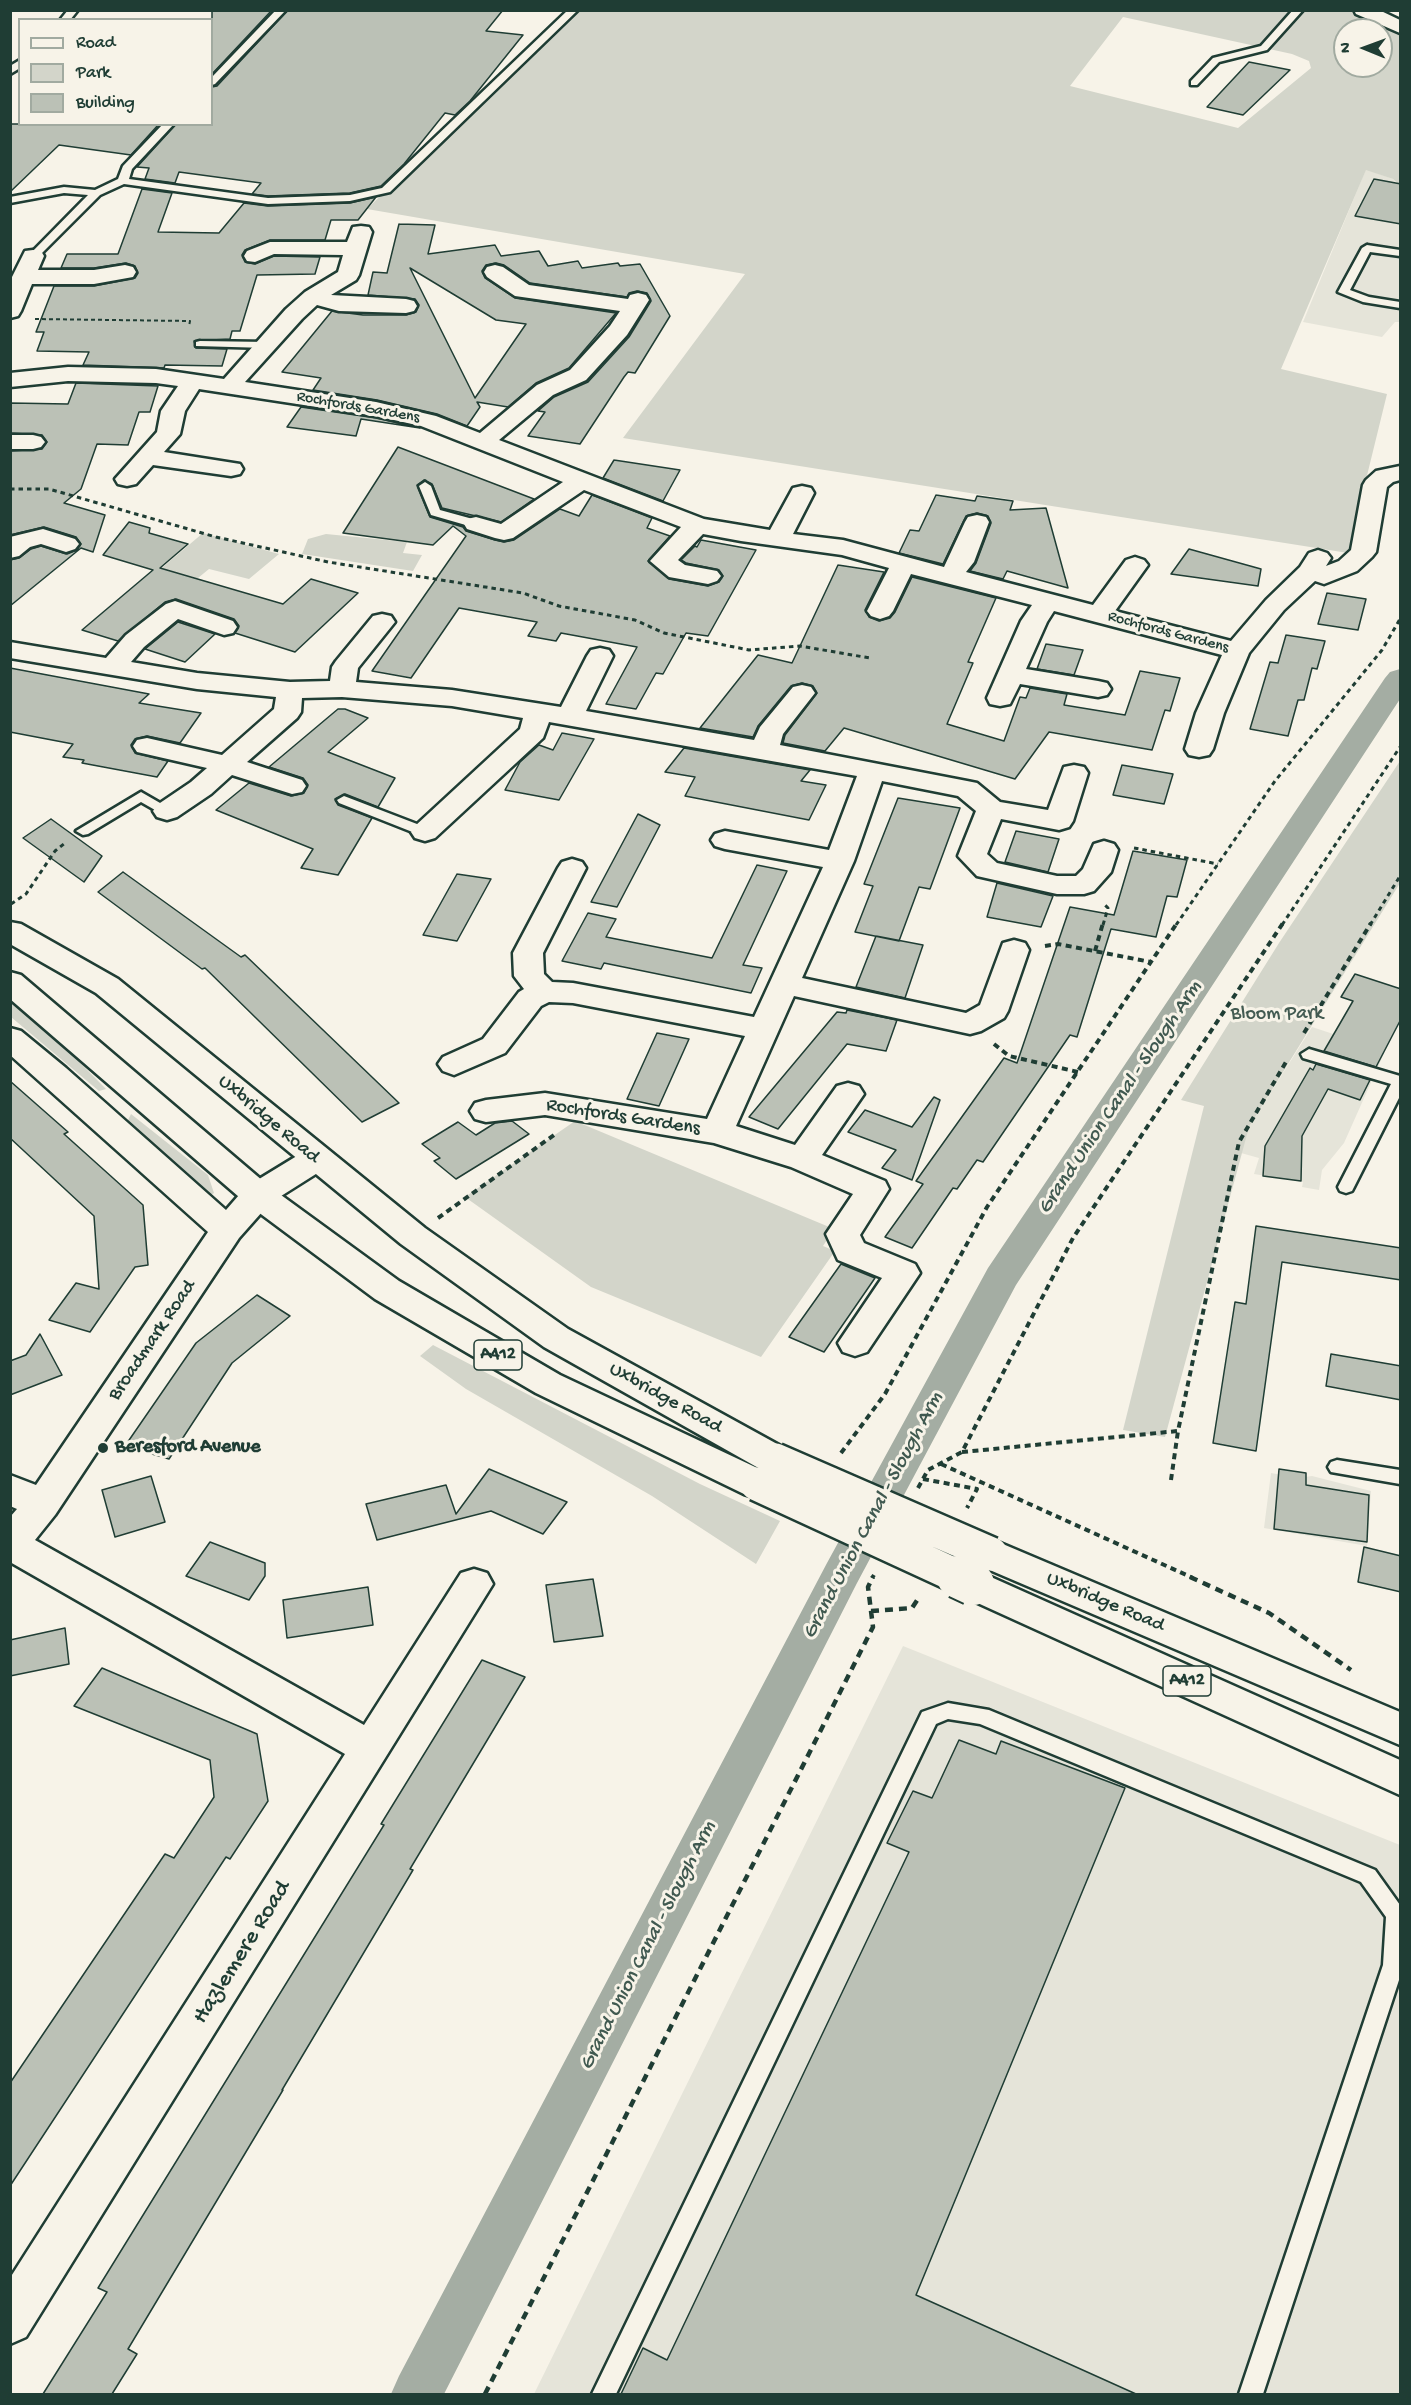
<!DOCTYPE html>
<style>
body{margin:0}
#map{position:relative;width:1411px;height:2405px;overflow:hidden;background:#f7f3e8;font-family:"Gochi Hand",sans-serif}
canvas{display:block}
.frame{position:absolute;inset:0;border:12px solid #1f3d34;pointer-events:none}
.legend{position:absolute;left:18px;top:18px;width:195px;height:108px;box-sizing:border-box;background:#f7f3e8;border:2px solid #a1aaa0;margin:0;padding:8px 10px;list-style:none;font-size:18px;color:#1f3d34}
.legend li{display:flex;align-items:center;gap:12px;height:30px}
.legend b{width:30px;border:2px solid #a1aaa0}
.north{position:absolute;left:1333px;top:18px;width:60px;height:60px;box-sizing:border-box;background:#f7f3e8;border:2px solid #a1aaa0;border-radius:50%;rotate:271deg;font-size:16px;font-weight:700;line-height:24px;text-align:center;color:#1f3d34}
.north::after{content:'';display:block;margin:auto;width:21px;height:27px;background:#1f3d34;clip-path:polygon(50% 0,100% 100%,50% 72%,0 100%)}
</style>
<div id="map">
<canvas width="1411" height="2405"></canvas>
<div class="frame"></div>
<ul class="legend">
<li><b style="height:8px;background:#f7f3e8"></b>Road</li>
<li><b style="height:16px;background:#d3d5ca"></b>Park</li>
<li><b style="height:16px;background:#bbc1b6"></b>Building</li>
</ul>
<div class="north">N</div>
</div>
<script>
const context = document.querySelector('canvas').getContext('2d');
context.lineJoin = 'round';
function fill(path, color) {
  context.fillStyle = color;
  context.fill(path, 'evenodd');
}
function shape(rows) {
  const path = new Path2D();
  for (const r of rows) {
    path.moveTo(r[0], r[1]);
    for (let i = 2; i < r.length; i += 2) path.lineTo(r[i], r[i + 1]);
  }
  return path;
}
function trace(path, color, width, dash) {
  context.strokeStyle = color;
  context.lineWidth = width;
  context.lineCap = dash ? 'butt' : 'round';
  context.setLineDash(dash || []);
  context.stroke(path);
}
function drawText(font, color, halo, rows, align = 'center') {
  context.font = font + ' "Gochi Hand",sans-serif';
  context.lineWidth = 6;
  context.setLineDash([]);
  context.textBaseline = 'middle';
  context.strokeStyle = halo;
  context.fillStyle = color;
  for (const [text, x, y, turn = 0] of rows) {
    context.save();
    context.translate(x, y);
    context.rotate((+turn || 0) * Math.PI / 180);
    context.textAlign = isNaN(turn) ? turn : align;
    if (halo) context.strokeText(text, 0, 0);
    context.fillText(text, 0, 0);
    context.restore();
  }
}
fill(shape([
 [1366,169,1393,179,1400,185,1400,322,1395,322,1382,337,1303,322],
 [1312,1027,1385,1051,1344,1143,1322,1170,1319,1190,1302,1187,1303,1182,1254,1174,1259,1158,1241,1153,1249,1127],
 [1271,1473,1299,1478,1312,1476,1371,1491,1367,1546,1264,1528],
 [903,1646,1400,1845,1400,2394,534,2394]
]), '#e5e4d9');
fill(shape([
 [1356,10,1400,31,1400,185,1393,179,1366,170,1281,369,1387,394,1348,553,623,438,745,274,367,209,562,19,577,11],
 [1123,17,1292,54,1309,61,1311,68,1238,128,1070,86],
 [1345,30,1381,30,1381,66,1345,66],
 [203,533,279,554,249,579,209,569,187,587,151,577],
 [326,534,407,542,403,553,422,555,413,571,302,554,308,539],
 [1400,761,1400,883,1249,1127,1165,1437,1123,1430,1204,1106,1181,1100,1279,943],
 [10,997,22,1004,106,1089,99,1091,11,1017],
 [131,1114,208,1175,214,1193,209,1196,127,1122],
 [575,1121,834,1229,823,1246,835,1251,761,1357,591,1287,465,1197],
 [433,1345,700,1484,780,1521,756,1564,652,1496,466,1389,420,1356]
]), '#d3d5ca');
fill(shape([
 [1400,669,1400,699,1016,1285,857,1583,444,2394,391,2394,399,2376,827,1563,988,1268,1385,678,1390,672,1400,669]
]), '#a4ada3');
const building = shape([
 [212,10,272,10,212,74,212,10],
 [288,10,503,10,486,31,523,35,470,101,455,115,445,113,404,164,381,186,350,193,268,196,252,194,261,183,179,172,175,183,145,179,149,168,137,167,176,124,212,124,212,87,217,86,288,10],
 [1249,62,1290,70,1243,115,1207,107,1249,62],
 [10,124,159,124,131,155,59,145,10,192,10,124],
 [1374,179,1401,184,1401,224,1355,216,1374,179],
 [142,189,172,193,158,232,219,233,244,203,268,206,350,203,376,197,358,220,331,220,325,240,270,240,245,250,242,255,245,262,255,264,274,256,320,257,315,274,257,275,240,331,232,331,230,339,194,341,196,348,227,349,222,366,165,365,164,368,83,365,89,352,37,351,44,332,36,332,54,286,94,286,135,278,138,273,135,266,126,263,94,268,61,268,67,254,118,254,142,189],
 [399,224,435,225,428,254,495,245,501,256,539,251,548,266,578,261,582,268,618,263,620,266,640,264,670,316,635,373,628,372,624,377,580,444,528,436,545,412,538,411,554,397,588,382,629,337,651,301,647,293,637,291,629,293,627,297,530,283,504,265,496,263,486,265,482,271,485,278,515,298,616,313,569,368,536,383,508,407,477,402,480,407,467,426,437,414,377,400,313,390,321,378,282,372,332,311,363,315,406,315,416,312,419,305,415,299,368,295,373,272,387,273,399,224],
 [410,268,496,320,526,324,475,398,410,268],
 [76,383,158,386,150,412,139,412,128,445,97,444,81,489,64,503,105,515,93,552,81,548,10,606,10,560,19,558,31,549,41,546,67,554,77,550,81,544,76,537,44,527,10,535,10,451,42,449,47,442,42,435,10,433,10,403,68,404,76,383],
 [301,407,376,418,420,428,361,419,356,436,287,427,301,407],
 [398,447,534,499,501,522,442,508,432,484,424,480,417,485,430,517,463,527,466,531,495,540,504,542,514,540,560,509,579,516,592,495,652,518,647,528,670,536,648,561,669,579,708,586,719,582,723,576,719,570,686,563,681,560,695,546,697,547,701,540,756,550,708,636,686,633,663,674,656,673,636,709,606,704,637,647,561,633,556,641,528,636,537,622,459,608,411,678,372,671,466,536,453,526,433,545,343,533,398,447],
 [614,460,680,470,663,501,603,478,614,460],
 [936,495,975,501,977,496,1013,501,1010,510,1046,508,1068,588,1007,571,1003,579,970,571,976,563,991,523,988,516,977,513,966,516,943,564,899,553,910,530,919,531,936,495],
 [129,522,150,528,149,533,188,544,160,568,283,604,311,579,358,593,295,652,235,633,239,626,234,619,176,599,165,602,118,641,82,630,153,570,103,555,129,522],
 [1189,549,1261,569,1258,586,1171,574,1189,549],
 [838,565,884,572,865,610,869,617,879,621,890,618,895,612,912,577,996,598,968,662,973,663,947,724,1004,741,1020,697,1026,698,1030,688,1067,694,1064,705,1125,715,1140,671,1180,678,1170,711,1165,710,1152,750,1049,732,1015,779,844,728,825,751,783,743,785,735,817,693,813,686,802,683,791,686,758,726,753,737,700,728,758,655,792,663,838,565],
 [1327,593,1366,599,1358,630,1318,624,1327,593],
 [178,622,215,634,185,662,145,649,178,622],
 [1286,635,1325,641,1317,669,1312,668,1304,700,1298,700,1288,736,1250,729,1270,662,1278,663,1286,635],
 [1046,644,1083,650,1074,675,1037,669,1046,644],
 [10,668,149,694,139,703,201,713,180,743,147,736,135,739,131,745,135,753,168,761,157,777,82,763,84,760,63,757,73,744,10,732,10,668],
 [338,709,345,709,368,718,328,752,395,778,378,807,345,794,335,799,338,805,372,818,338,875,301,868,313,849,216,810,249,783,291,796,304,793,308,785,303,778,269,767,338,709],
 [562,733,594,739,559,800,505,790,520,762,539,745,553,750,562,733],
 [684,748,810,770,801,781,826,785,809,820,685,796,695,777,665,772,684,748],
 [1122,765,1173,774,1164,804,1113,795,1122,765],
 [898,798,960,808,930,889,919,887,899,941,855,932,873,886,864,884,898,798],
 [638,814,660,825,617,907,591,902,638,814],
 [51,819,102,856,84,882,23,838,51,819],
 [1016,831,1059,839,1048,872,1005,862,1016,831],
 [1133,851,1187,860,1177,897,1167,896,1156,937,1111,929,1077,1037,1070,1035,983,1162,977,1160,957,1189,953,1188,912,1248,885,1237,923,1184,916,1181,1004,1058,1017,1063,1070,907,1114,915,1133,851],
 [757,865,787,871,743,965,762,968,751,993,604,963,601,969,562,961,588,913,616,919,606,937,712,958,757,865],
 [123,872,241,957,245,955,399,1103,362,1122,205,968,202,969,98,892,123,872],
 [457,874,491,879,457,941,423,935,457,874],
 [997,883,1053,896,1041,927,987,917,997,883],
 [876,936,923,945,905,998,856,987,876,936],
 [1355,974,1401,989,1401,1019,1376,1067,1324,1051,1353,1001,1341,997,1355,974],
 [847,1010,897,1020,886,1051,847,1044,778,1129,749,1117,837,1012,846,1013,847,1010],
 [657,1033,689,1039,659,1106,627,1099,657,1033],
 [1316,1064,1370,1080,1360,1100,1328,1089,1302,1136,1301,1181,1263,1176,1265,1146,1310,1068,1313,1070,1316,1064],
 [10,1081,68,1132,64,1134,143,1205,148,1265,135,1267,90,1332,49,1320,76,1283,99,1289,94,1216,10,1138,10,1081],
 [934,1097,940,1100,912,1180,882,1168,896,1150,848,1132,865,1110,912,1127,934,1097],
 [512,1121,529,1134,456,1179,434,1161,440,1158,422,1144,458,1122,476,1135,495,1123,512,1121],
 [1256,1226,1401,1248,1401,1280,1282,1262,1256,1451,1213,1443,1235,1302,1246,1304,1256,1226],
 [841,1264,875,1278,824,1352,789,1337,841,1264],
 [257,1295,290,1316,232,1363,169,1459,125,1446,196,1343,257,1295],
 [40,1334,62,1375,10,1395,10,1361,26,1355,40,1334],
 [1331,1354,1401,1366,1401,1400,1326,1386,1331,1354],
 [489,1469,567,1502,543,1534,491,1511,377,1540,366,1504,446,1485,456,1514,489,1469],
 [1279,1469,1306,1473,1306,1485,1369,1495,1367,1542,1274,1529,1279,1469],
 [151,1476,165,1522,115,1537,102,1490,151,1476],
 [210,1542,265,1563,265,1576,249,1600,186,1576,210,1542],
 [1364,1547,1401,1556,1401,1592,1358,1582,1364,1547],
 [593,1579,603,1636,554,1642,546,1585,593,1579],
 [368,1587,373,1625,287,1638,283,1600,368,1587],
 [65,1628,69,1664,10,1676,10,1640,65,1628],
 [482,1660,525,1677,410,1869,413,1870,282,2090,283,2090,128,2349,137,2354,112,2394,43,2394,107,2292,98,2288,384,1825,381,1824,482,1660],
 [102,1668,257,1734,268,1801,230,1859,226,1857,10,2186,10,2083,165,1854,174,1858,214,1797,210,1760,74,1706,102,1668],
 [959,1740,996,1754,1001,1741,1125,1788,916,2295,1136,2394,621,2394,643,2348,667,2360,909,1852,887,1843,913,1791,932,1798,959,1740]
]);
fill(building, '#bbc1b6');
trace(building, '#1f3d34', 1.5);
const lane = shape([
 [68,10,78,10,70,20,60,20,68,10],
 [276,10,286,10,215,84,212,85,212,77,276,10],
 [568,10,578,10,390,192,350,201,268,204,124,184,100,195,38,257,30,257,29,255,88,195,64,193,10,203,10,197,64,187,95,190,118,179,123,166,163,124,174,124,132,169,129,179,268,198,350,195,382,188,568,10],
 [1293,10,1303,10,1267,50,1219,62,1197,85,1191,85,1191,81,1213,58,1261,46,1293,10],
 [20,60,20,68,10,74,10,66,20,60],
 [1367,245,1400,250,1400,256,1370,252,1350,290,1369,297,1400,302,1400,308,1363,302,1338,292,1362,248,1367,245],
 [200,341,267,342,273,345,267,348,196,346,196,342,200,341],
 [425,482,431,486,440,510,480,521,482,524,480,527,476,528,431,515,419,486,425,482],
 [141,792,174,811,167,815,162,814,141,802,88,834,83,835,76,831,141,792],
 [344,796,430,829,432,832,430,835,420,835,339,803,337,800,344,796],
 [1309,1049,1400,1076,1400,1096,1354,1187,1352,1191,1346,1193,1340,1191,1338,1187,1391,1084,1303,1058,1301,1054,1309,1049],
 [1337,1460,1400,1470,1400,1484,1331,1472,1328,1467,1331,1462,1337,1460],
 [948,1703,989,1710,1375,1870,1400,1905,1400,1977,1263,2394,1239,2394,1383,1965,1386,1917,1361,1882,980,1724,948,1719,936,1724,616,2394,592,2394,922,1712,948,1703]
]);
const street = shape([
 [1354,10,1379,10,1400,20,1400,33,1356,14,1354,10],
 [361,226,369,227,372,232,359,275,356,280,331,295,406,299,414,301,417,306,414,311,406,313,339,311,317,305,302,319,245,382,376,402,436,416,480,433,537,385,570,370,610,326,620,311,515,296,487,277,484,272,487,267,495,265,503,267,529,285,628,299,630,295,638,293,646,295,649,300,627,335,586,380,553,395,499,440,704,519,770,530,793,488,802,486,811,488,814,493,793,534,843,540,944,567,965,522,968,517,977,515,986,517,989,522,974,562,966,572,1093,605,1126,560,1135,557,1144,560,1148,565,1115,611,1231,641,1266,600,1300,567,1309,553,1318,550,1327,553,1331,558,1326,566,1339,561,1351,550,1363,485,1366,480,1376,471,1400,466,1400,480,1393,482,1387,487,1376,552,1372,557,1357,571,1324,584,1315,581,1284,610,1249,653,1224,713,1213,749,1209,755,1199,757,1189,755,1185,749,1196,713,1222,655,1054,611,1047,622,1026,669,1098,681,1107,683,1111,689,1107,695,1098,697,1020,684,1010,704,1000,706,990,704,987,698,1021,621,1032,605,911,574,893,611,889,616,880,619,871,616,867,611,889,568,842,555,741,541,703,534,678,560,685,565,717,571,721,576,717,581,708,584,669,577,650,561,681,527,584,490,513,538,504,540,495,538,467,529,464,524,467,519,476,517,501,524,563,482,421,426,376,416,199,389,185,411,180,434,164,452,240,464,243,469,240,474,231,476,153,465,136,484,127,486,118,484,115,479,157,432,161,411,178,386,156,383,68,381,10,387,10,373,68,367,156,369,224,379,286,309,305,292,338,272,343,255,274,254,255,262,247,261,244,256,247,251,270,242,347,242,353,227,361,226],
 [33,250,41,251,44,256,38,270,94,270,125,265,133,267,136,272,133,277,94,284,32,284,21,311,18,316,10,318,12,277,25,251,33,250],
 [10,435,33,435,41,437,45,442,41,447,33,449,10,449,10,435],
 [43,529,75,539,79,544,75,549,66,552,41,544,30,547,19,556,10,558,10,537,43,529],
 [175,601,233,621,237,627,233,633,224,635,178,619,144,647,131,662,197,673,290,682,330,681,332,667,336,661,373,616,382,614,391,616,395,622,358,668,356,682,452,690,561,707,587,656,591,650,600,648,609,650,613,656,586,711,754,740,760,727,793,687,802,685,811,687,815,693,783,734,780,745,967,781,977,783,1000,802,1048,810,1064,767,1074,765,1084,767,1088,773,1073,821,1069,827,1059,830,1001,819,987,854,997,863,1057,876,1076,876,1083,869,1094,844,1104,841,1114,844,1118,850,1111,872,1094,891,1084,894,1057,894,977,876,958,856,976,811,958,796,882,781,854,861,802,978,966,1013,980,1005,1003,943,1014,940,1025,943,1029,950,1008,1011,1004,1018,981,1031,970,1034,794,996,736,1126,795,1145,837,1086,848,1083,859,1086,864,1094,822,1155,885,1181,889,1189,860,1235,864,1243,915,1264,920,1273,867,1352,855,1356,843,1352,838,1343,882,1278,838,1260,826,1234,853,1194,791,1167,714,1143,545,1115,486,1122,475,1119,470,1111,475,1103,486,1100,545,1093,707,1119,745,1036,573,1003,549,1002,541,1006,505,1053,454,1075,443,1071,438,1064,443,1057,483,1039,519,992,524,989,514,976,513,953,558,868,562,862,572,859,582,862,586,868,543,953,544,974,552,982,573,983,754,1017,823,867,725,849,715,846,711,840,715,834,725,831,829,850,857,776,549,722,543,738,435,838,425,841,415,838,411,832,415,826,520,729,523,718,452,706,342,697,302,698,301,712,297,718,247,762,302,780,306,786,302,792,292,794,232,775,211,794,177,817,167,820,157,817,153,811,157,805,191,782,207,768,137,752,133,746,137,740,147,738,222,755,274,709,276,697,197,689,10,658,10,642,106,658,126,635,166,604,175,601],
 [10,1028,21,1031,66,1068,226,1210,246,1187,305,1151,316,1148,327,1151,332,1159,327,1167,270,1203,239,1238,55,1515,35,1540,364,1725,461,1573,474,1569,487,1573,493,1584,26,2337,10,2344,10,2278,345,1754,10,1562,10,1517,17,1509,10,1506,10,1475,36,1485,208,1232,10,1055,10,1028]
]);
const primary = shape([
 [10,922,21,924,118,979,425,1228,568,1329,788,1450,793,1460,788,1470,775,1474,762,1470,544,1347,401,1244,96,993,10,944,10,922],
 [10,972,21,975,270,1187,399,1281,560,1375,770,1474,775,1484,770,1494,757,1498,744,1494,536,1393,375,1299,246,1203,10,999,10,972],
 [991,1539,1400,1712,1400,1745,978,1565,972,1554,978,1543,991,1539],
 [973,1569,1400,1760,1400,1795,960,1595,954,1584,960,1573,973,1569]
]);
trace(lane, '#1f3d34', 5);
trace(street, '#1f3d34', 5);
trace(primary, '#1f3d34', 5);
trace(shape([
 [35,319,190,321,189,326]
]), '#1f3d34', 2, [4, 3]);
trace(shape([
 [10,489,49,489,216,537,328,562,523,593,559,606,635,620,664,633,749,650,800,646,870,658],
 [1134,848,1218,864],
 [11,904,26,894,55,851,65,843],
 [1103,925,1108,908,1104,904],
 [1176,925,1275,781,1382,650,1400,619],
 [1282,925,1400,747],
 [1370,925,1400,876]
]), '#1f3d34', 3, [4.5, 4]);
trace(shape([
 [1045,946,1058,944,1151,962],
 [1095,951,1103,923],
 [1304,1033,1371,923],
 [994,1044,1009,1056,1078,1072],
 [438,1218,554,1135],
 [962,1452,1178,1431,1239,1142,1286,1062],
 [841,1453,885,1394,987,1207,1177,923],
 [941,1464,1193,1578],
 [923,1479,977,1489,967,1508],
 [1171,1480,1178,1431],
 [918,1488,928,1470,962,1452,1073,1238,1283,923],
 [872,1578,874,1575]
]), '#1f3d34', 4, [6, 4.5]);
trace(shape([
 [1190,1577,1269,1613,1351,1670],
 [871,1611,912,1608,920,1596],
 [485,2394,873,1627,868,1587,873,1577]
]), '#1f3d34', 4.5, [8, 6]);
fill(lane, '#f7f3e8');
fill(street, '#f7f3e8');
fill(primary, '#f7f3e8');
const primaryBridgeFar1 = shape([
 [775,1460,991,1554],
 [757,1484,961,1578]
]);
const primaryBridge = shape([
 [958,1577,973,1584]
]);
trace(primaryBridgeFar1, '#1f3d34', 38, []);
trace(primaryBridge, '#1f3d34', 46, []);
trace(primaryBridgeFar1, '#f7f3e8', 33);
trace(primaryBridge, '#f7f3e8', 42);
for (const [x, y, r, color] of [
 [103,1448,6,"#1f3d34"]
]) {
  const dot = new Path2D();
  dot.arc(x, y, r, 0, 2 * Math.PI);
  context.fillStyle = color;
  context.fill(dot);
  trace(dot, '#f7f3e8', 2);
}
drawText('16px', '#1f3d34', '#f7f3e8', [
 ["Rochfords Gardens",358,408,10],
 ["Rochfords Gardens",1168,633,15]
]);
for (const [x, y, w] of [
 [498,1355,48],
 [1187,1681,48]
]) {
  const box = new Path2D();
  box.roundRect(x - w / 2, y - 15, w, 30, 4.5);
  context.fillStyle = '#f7f3e8';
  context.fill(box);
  trace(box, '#1f3d34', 1.5);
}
drawText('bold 18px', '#1f3d34', null, [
 ["A412",498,1355],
 ["A412",1187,1681]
]);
drawText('20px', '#435b52', '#f7f3e8', [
 ["Bloom Park",1277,1015]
]);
drawText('20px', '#1f3d34', '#f7f3e8', [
 ["Rochfords Gardens",623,1118,9],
 ["Uxbridge Road",268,1120,40],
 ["Broadmark Road",153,1341,-56],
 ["Uxbridge Road",665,1399,29],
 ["Uxbridge Road",1105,1603,23]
]);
drawText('bold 20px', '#1f3d34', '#f7f3e8', [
 ["Beresford Avenue",115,1448]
], 'left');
drawText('italic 21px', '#405950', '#f7f3e8', [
 ["Grand Union Canal - Slough Arm",1121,1098,-56],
 ["Grand Union Canal - Slough Arm",874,1516,-62],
 ["Grand Union Canal - Slough Arm",649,1946,-63]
]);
drawText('24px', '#1f3d34', '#f7f3e8', [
 ["Hazlemere Road",243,1953,-58]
]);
</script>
